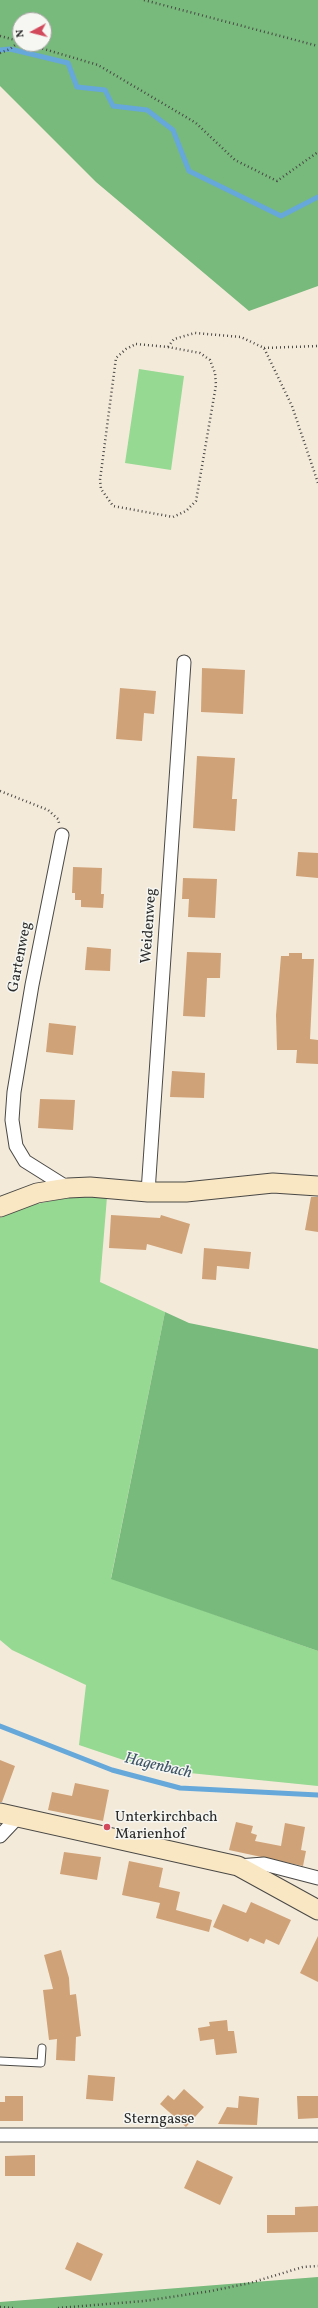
<!DOCTYPE html>
<style>
body{margin:0}
#map{position:relative;width:318px;height:2308px;overflow:hidden;background:#f4eada;font-family:Vollkorn,serif}
canvas{display:block}
.north{position:absolute;left:12px;top:12px;width:40px;height:40px;box-sizing:border-box;background:#f6f6f2;border:1px solid #a5a5a2;border-radius:50%;rotate:263deg;font-size:11px;font-weight:700;line-height:16px;text-align:center;color:#2b2b2b}
.north::after{content:'';display:block;margin:auto;width:14px;height:18px;background:#d1495b;clip-path:polygon(50% 0,100% 100%,50% 72%,0 100%)}
</style>
<div id="map">
<canvas width="318" height="2308"></canvas>
<div class="north">N</div>
</div>
<script>
const context = document.querySelector('canvas').getContext('2d');
context.lineJoin = 'round';
function fill(path, color) {
  context.fillStyle = color;
  context.fill(path, 'evenodd');
}
function shape(rows) {
  const path = new Path2D();
  for (const r of rows) {
    path.moveTo(r[0], r[1]);
    for (let i = 2; i < r.length; i += 2) path.lineTo(r[i], r[i + 1]);
  }
  return path;
}
function trace(path, color, width, dash) {
  context.strokeStyle = color;
  context.lineWidth = width;
  context.lineCap = dash ? 'butt' : 'round';
  context.setLineDash(dash || []);
  context.stroke(path);
}
function drawText(font, color, halo, rows, align = 'center') {
  context.font = font + ' Vollkorn,serif';
  context.lineWidth = 3;
  context.setLineDash([]);
  context.textBaseline = 'middle';
  context.strokeStyle = halo;
  context.fillStyle = color;
  for (const [text, x, y, turn = 0] of rows) {
    context.save();
    context.translate(x, y);
    context.rotate((+turn || 0) * Math.PI / 180);
    context.textAlign = isNaN(turn) ? turn : align;
    if (halo) context.strokeText(text, 0, 0);
    context.fillText(text, 0, 0);
    context.restore();
  }
}
fill(shape([
 [139,369,184,376,171,470,125,463],
 [72,1197,107,1197,100,1282,165,1312,111,1578,318,1651,318,1786,150,1769,79,1745,86,1685,12,1650,0,1640,0,1218,26,1206]
]), '#95d992');
fill(shape([
 [0,0,318,0,318,286,249,311,96,182,0,86],
 [20,20,44,20,44,44,20,44],
 [165,1312,189,1323,318,1349,318,1651,111,1579],
 [318,2277,318,2308,0,2308,0,2302]
]), '#78b97c');
trace(shape([
 [0,50,10,49,68,63,77,87,105,90,113,106,147,110,173,130,189,171,281,216,318,197],
 [0,1726,112,1770,180,1788,318,1795]
]), '#66a8da', 5);
fill(shape([
 [202,668,245,670,243,714,201,712],
 [120,688,156,691,154,714,144,713,142,741,116,739],
 [197,756,235,758,232,799,237,799,235,831,193,828],
 [298,852,318,853,318,878,296,876],
 [73,867,102,868,101,894,104,894,103,908,81,907,81,900,75,900,75,893,72,893],
 [183,878,217,879,215,918,188,917,189,899,182,899],
 [87,947,111,949,110,971,85,970],
 [187,952,221,953,220,978,207,978,205,1017,183,1016],
 [289,953,302,953,302,959,314,959,310,1039,318,1040,318,1064,296,1063,297,1050,277,1050,276,1015,281,956,289,956],
 [49,1023,76,1026,73,1055,46,1052],
 [172,1071,205,1073,204,1098,170,1097],
 [40,1099,75,1100,73,1130,38,1128],
 [311,1197,318,1197,318,1232,305,1230],
 [111,1215,160,1218,161,1215,190,1224,182,1254,147,1244,146,1250,109,1248],
 [204,1248,251,1252,249,1269,217,1266,216,1280,202,1279],
 [0,1760,15,1766,2,1802,0,1802],
 [75,1783,109,1790,103,1821,48,1810,52,1792,72,1796],
 [236,1822,253,1826,251,1833,257,1835,255,1841,281,1846,285,1823,305,1827,301,1850,306,1851,303,1866,229,1850],
 [64,1852,101,1857,97,1880,60,1874],
 [129,1861,163,1868,159,1887,180,1892,176,1910,212,1920,209,1932,156,1918,160,1903,122,1895],
 [251,1902,291,1920,279,1945,266,1939,264,1944,250,1938,248,1942,213,1927,223,1904,246,1913],
 [318,1936,318,1982,300,1973],
 [61,1950,69,1978,70,1995,76,1994,81,2036,76,2037,75,2061,56,2060,57,2039,49,2040,43,1990,53,1989,44,1955],
 [227,2020,228,2031,234,2031,237,2053,216,2055,214,2039,200,2041,198,2028,210,2026,209,2022],
 [88,2075,115,2077,113,2101,86,2099],
 [184,2089,204,2107,186,2127,160,2104,168,2095,174,2100],
 [5,2096,23,2096,23,2121,0,2121,0,2102,5,2102],
 [239,2096,259,2098,257,2125,218,2124,227,2107,238,2108],
 [297,2096,318,2096,318,2118,298,2119],
 [35,2155,35,2176,5,2176,5,2156],
 [197,2160,233,2177,220,2205,184,2188],
 [318,2206,318,2232,267,2233,267,2215,295,2215,295,2207],
 [77,2242,103,2254,91,2281,65,2269]
]), '#d0a278');
const lane = shape([
 [0,2061,41,2063,42,2048]
]);
const street = shape([
 [62,835,32,985,14,1092,12,1120,16,1146,25,1161,68,1188],
 [148,1192,184,662],
 [0,1836,17,1818],
 [238,1866,264,1864,318,1878],
 [0,2135,318,2135]
]);
const secondary = shape([
 [0,1207,37,1193,68,1188,90,1187,148,1192,186,1192,273,1183,318,1186],
 [0,1813,238,1866,318,1910]
]);
trace(lane, '#494845', 9);
trace(street, '#494845', 15);
trace(secondary, '#494845', 21);
trace(shape([
 [144,0,318,46],
 [0,36,19,41],
 [27,44,98,65,196,123,235,160,277,181,318,152],
 [0,53,10,49,19,42],
 [136,344,168,347,200,353,210,360,215,373,216,385,196,501,186,511,173,517,113,506,101,489,100,480,116,358,126,349,136,344],
 [168,347,174,339,195,333,241,337,264,348,292,406,318,483],
 [264,348,318,346],
 [0,791,48,810,58,819,59,823],
 [0,2307,13,2308],
 [58,2308,144,2301,211,2291,250,2283,303,2267,318,2266]
]), '#494845', 2.5, [1, 3]);
trace(lane, '#fff', 7);
trace(street, '#fff', 13);
trace(secondary, '#f9e7c3', 19);
for (const [x, y, r, color] of [
 [107,1827,4,"#d1495b"]
]) {
  const dot = new Path2D();
  dot.arc(x, y, r, 0, 2 * Math.PI);
  context.fillStyle = color;
  context.fill(dot);
  trace(dot, '#f6f6f2', 1.5);
}
drawText('15px', '#2b2b2b', '#f6f6f2', [
 ["Weidenweg",150,926,-86],
 ["Gartenweg",21,957,-79],
 ["Sterngasse",159,2120]
]);
drawText('15px', '#2b2b2b', '#f6f6f2', [
 ["Unterkirchbach",115,1818],
 ["Marienhof",115,1835]
], 'left');
drawText('italic 16px', '#405768', '#f6f6f2', [
 ["Hagenbach",158,1767,13]
]);
</script>
